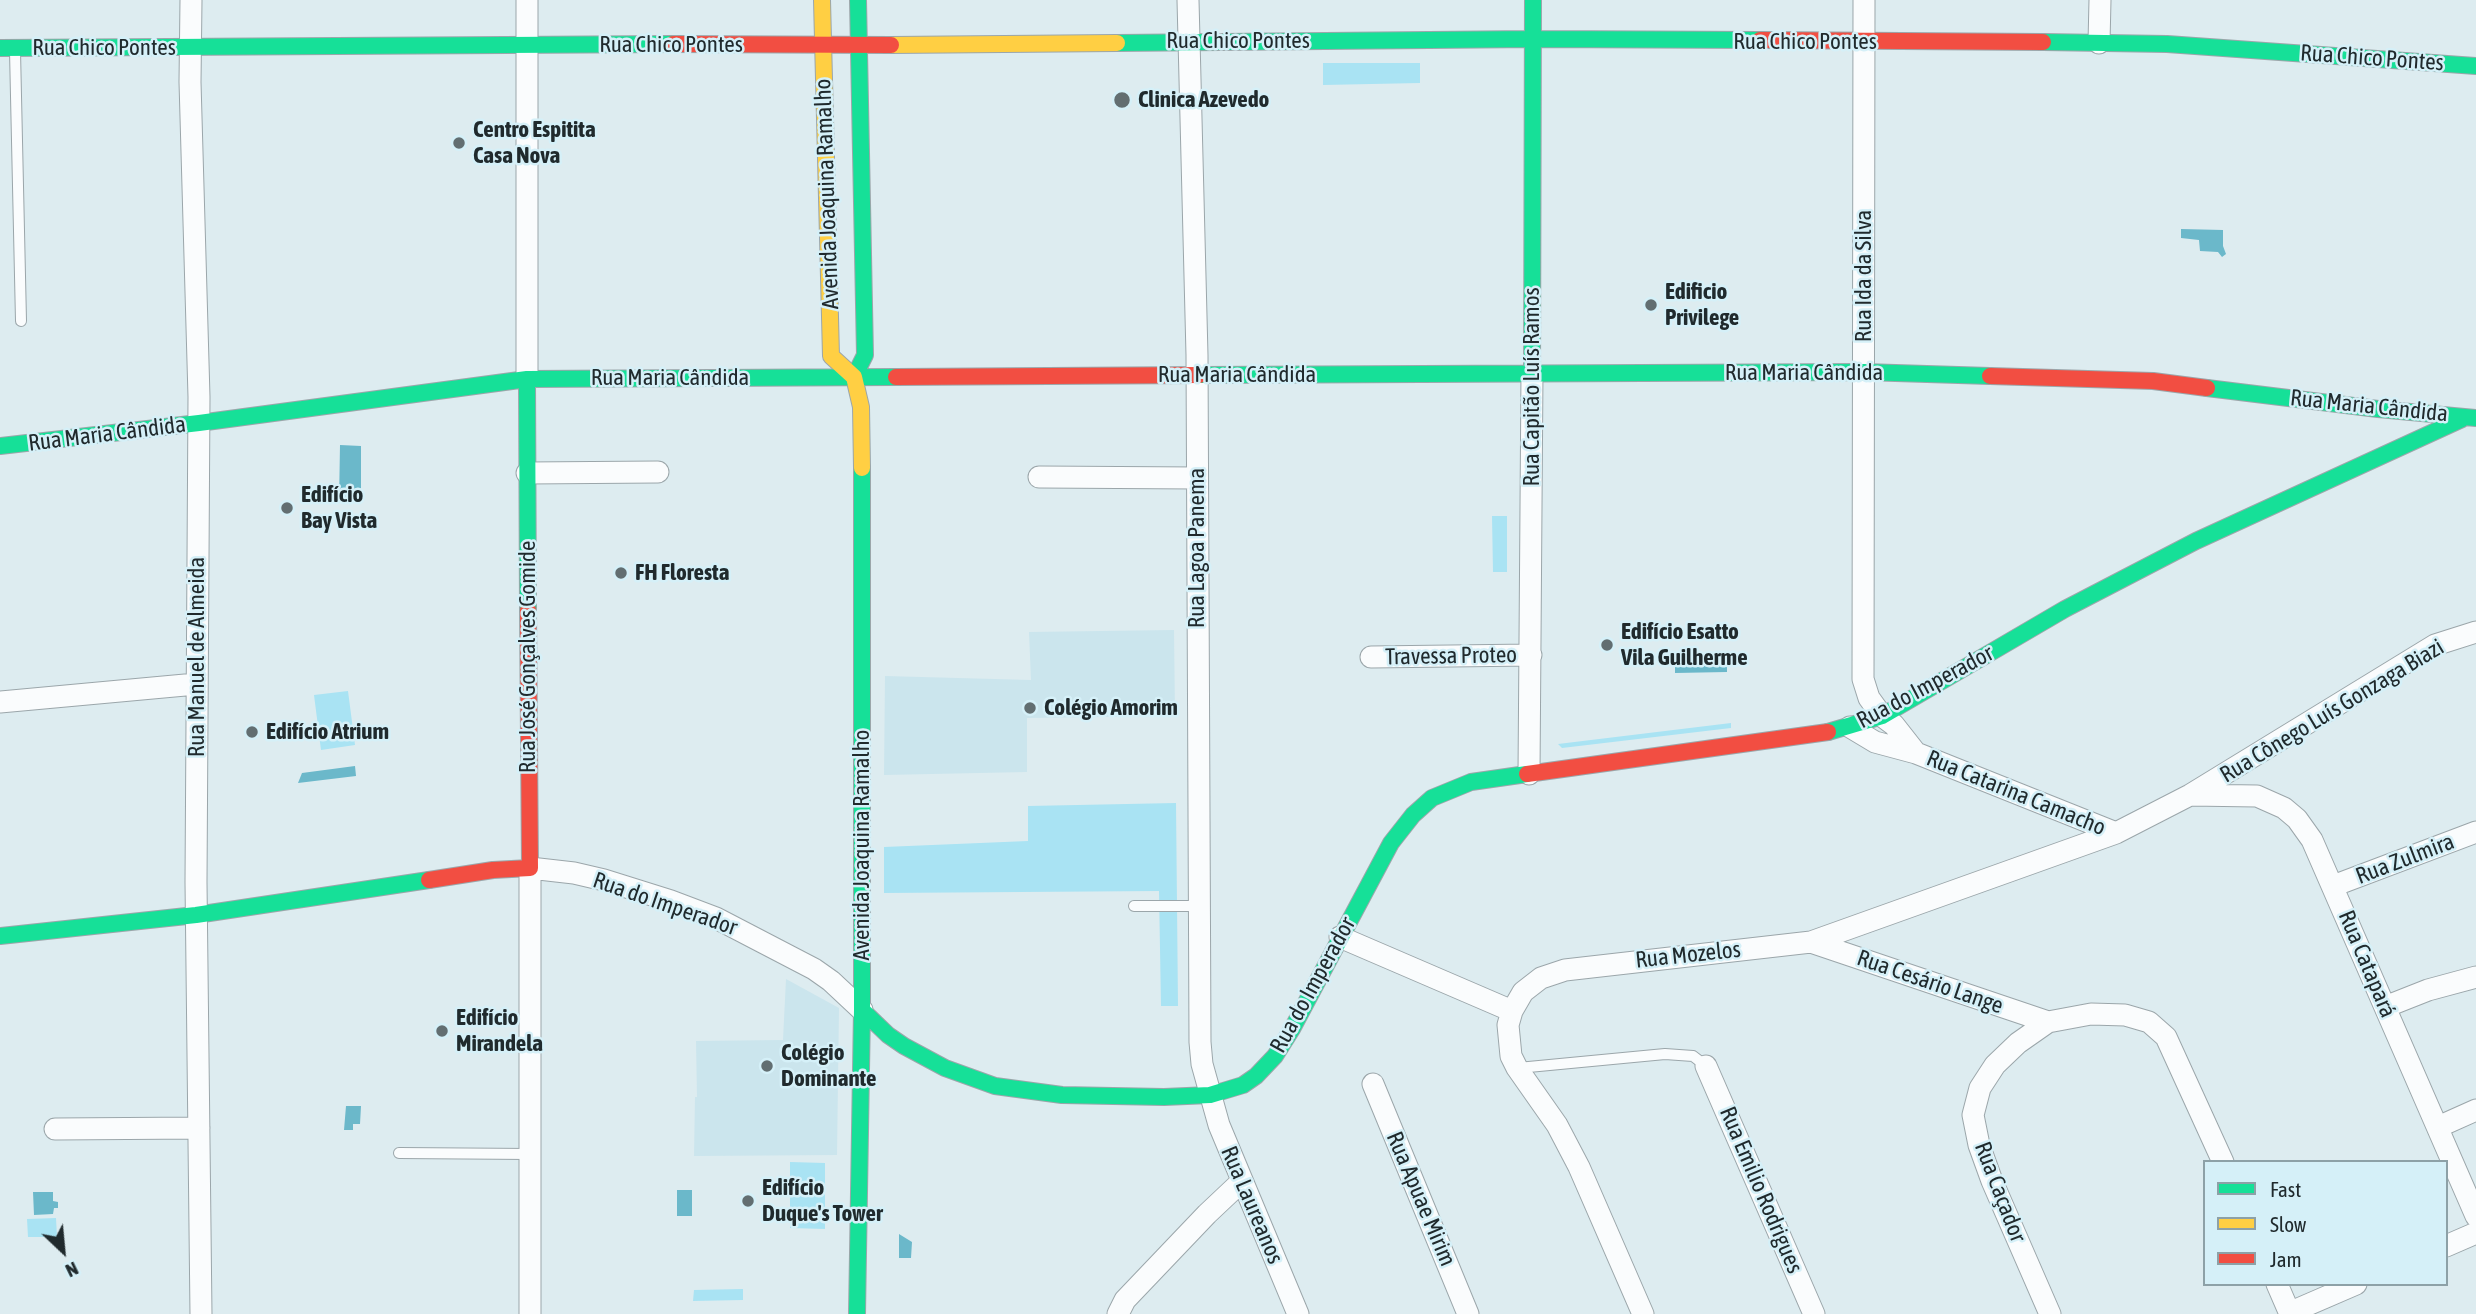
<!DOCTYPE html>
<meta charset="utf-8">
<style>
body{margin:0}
#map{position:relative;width:2476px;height:1314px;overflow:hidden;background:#ddecf0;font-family:"Asap Condensed",sans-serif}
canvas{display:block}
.legend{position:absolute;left:2203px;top:1160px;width:245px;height:126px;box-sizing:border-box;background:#d5f0f8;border:2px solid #8da1a7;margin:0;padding:9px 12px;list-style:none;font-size:21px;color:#202a2d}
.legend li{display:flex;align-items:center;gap:14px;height:35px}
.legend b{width:35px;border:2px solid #8da1a7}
.north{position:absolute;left:28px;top:1216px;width:70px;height:70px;-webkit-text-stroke:5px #d5f0f8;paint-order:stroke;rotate:154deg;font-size:19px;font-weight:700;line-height:28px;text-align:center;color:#202a2d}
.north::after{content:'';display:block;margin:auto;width:24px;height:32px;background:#202a2d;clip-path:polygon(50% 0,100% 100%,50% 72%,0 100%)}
</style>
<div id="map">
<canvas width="2476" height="1314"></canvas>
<ul class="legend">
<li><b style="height:9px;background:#16e098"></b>Fast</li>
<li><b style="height:9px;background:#ffcf43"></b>Slow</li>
<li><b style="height:9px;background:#f24e42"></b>Jam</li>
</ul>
<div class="north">N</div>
</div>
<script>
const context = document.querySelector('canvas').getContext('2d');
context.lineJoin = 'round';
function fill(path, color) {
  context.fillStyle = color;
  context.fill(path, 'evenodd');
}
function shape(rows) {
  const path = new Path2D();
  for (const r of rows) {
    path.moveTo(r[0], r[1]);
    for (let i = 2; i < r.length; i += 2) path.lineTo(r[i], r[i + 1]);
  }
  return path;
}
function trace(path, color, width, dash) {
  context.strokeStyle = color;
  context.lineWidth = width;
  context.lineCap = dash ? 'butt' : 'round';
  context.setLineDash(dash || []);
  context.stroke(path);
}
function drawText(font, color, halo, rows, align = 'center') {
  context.font = font + ' "Asap Condensed",sans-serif';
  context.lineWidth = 5;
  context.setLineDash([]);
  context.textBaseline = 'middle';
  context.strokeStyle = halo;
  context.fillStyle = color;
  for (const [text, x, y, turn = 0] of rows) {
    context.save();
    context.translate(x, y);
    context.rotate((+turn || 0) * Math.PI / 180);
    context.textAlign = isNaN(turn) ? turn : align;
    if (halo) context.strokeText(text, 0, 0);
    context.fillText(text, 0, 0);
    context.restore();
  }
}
fill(shape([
 [1174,630,1175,716,1027,718,1027,772,884,775,885,676,1031,680,1029,632],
 [786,979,839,1008,837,1155,694,1156,695,1097,697,1097,696,1041,783,1040]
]), '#cbe5ed');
fill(shape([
 [1323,63,1420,63,1420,83,1323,85],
 [1492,516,1507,516,1507,572,1493,572],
 [348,691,355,745,321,750,314,695],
 [1731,723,1731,728,1562,748,1558,744],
 [1176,803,1178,1006,1161,1006,1159,891,884,893,884,847,1028,841,1028,806],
 [790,1162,825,1163,825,1229,790,1228],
 [56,1218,57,1237,28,1237,27,1219],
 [743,1289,743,1300,693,1301,694,1290]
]), '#a9e3f3');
fill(shape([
 [2181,229,2223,230,2223,246,2226,254,2222,257,2218,252,2200,251,2199,240,2181,238],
 [340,445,361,446,361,503,339,503],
 [1727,658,1727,672,1675,673,1675,660],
 [355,766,356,776,298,783,302,773],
 [346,1106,361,1106,360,1124,353,1124,353,1130,344,1130],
 [677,1190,692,1190,692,1216,677,1216],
 [33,1192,53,1192,53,1201,58,1202,58,1208,54,1208,53,1214,34,1215],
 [899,1234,912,1242,911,1258,899,1258]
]), '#6bb8ca');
const lane = shape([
 [15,51,21,321],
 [1134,906,1199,906],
 [1518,1068,1665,1054,1693,1056,1706,1066],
 [399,1153,530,1154]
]);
const street = shape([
 [191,0,190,82,199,397,196,882,201,1314],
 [1188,0,1197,355,1200,1042,1202,1064,1219,1125,1298,1314],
 [1864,0,1863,679,1869,698,1882,716,1894,725,1916,753],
 [2099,43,2100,0],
 [527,379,527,0],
 [527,473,658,472],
 [1039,477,1197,478],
 [1371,657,1531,655],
 [0,702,196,684],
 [1850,727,1875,742,1916,753,2116,833],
 [1529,774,1532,373],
 [2190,795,2257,796,2284,808,2297,819,2312,840,2476,1216],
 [2333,886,2476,832],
 [1340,937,1512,1011],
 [1811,942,2048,1022],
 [2385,1007,2428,990,2476,977],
 [1706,1066,1814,1314],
 [1373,1084,1468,1314],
 [2438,1127,2476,1110],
 [55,1129,199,1128],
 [2446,1246,2476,1233],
 [2277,1284,2290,1314],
 [2289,1313,2356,1284],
 [530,1314,530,868,574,873,604,880,671,901,716,918,814,969,831,981,862,1010],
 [1118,1314,1125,1300,1207,1214,1242,1181],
 [1643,1314,1579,1167,1557,1125,1517,1068,1511,1056,1508,1025,1512,1011,1523,992,1541,978,1565,970,1811,942,2116,833,2190,795,2435,645,2476,632],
 [2050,1314,1992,1181,1979,1145,1973,1115,1980,1088,1995,1065,2018,1043,2048,1022,2091,1014,2125,1015,2149,1022,2166,1037,2223,1162]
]);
const fast = shape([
 [2043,42,2167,44,2476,66],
 [1117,43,1533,39,1760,40],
 [0,48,673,44],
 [1532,373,1533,0],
 [1200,375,1864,372,1990,376],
 [854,377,865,355,858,0],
 [527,379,528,610],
 [2207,388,2378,409,2476,418],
 [0,446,199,423,527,379,896,377],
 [1828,732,1882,716,2065,609,2196,541,2462,419],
 [0,936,196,915,429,880],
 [862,1010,888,1035,904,1046,945,1068,995,1086,1062,1095,1164,1097,1210,1095,1243,1085,1256,1076,1275,1056,1292,1029,1391,843,1413,815,1432,798,1471,782,1527,774],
 [857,1314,862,1010,862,468]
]);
const slow = shape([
 [822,0,831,356,854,377,861,407,862,468],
 [891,45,1117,43]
]);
const jam = shape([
 [1760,40,2043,42],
 [673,44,891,45],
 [1990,376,2153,381,2207,388],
 [896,377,1200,375],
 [1527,774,1828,732],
 [429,880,493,870,530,868,528,610]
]);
trace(lane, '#9ba6aa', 12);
trace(street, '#9ba6aa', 23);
trace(fast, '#9ba6aa', 18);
trace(slow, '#9ba6aa', 18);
trace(jam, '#9ba6aa', 18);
trace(lane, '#fafcfd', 10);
trace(street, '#fafcfd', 21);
trace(fast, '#16e098', 16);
trace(slow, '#ffcf43', 16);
trace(jam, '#f24e42', 16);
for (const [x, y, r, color] of [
 [1122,100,9,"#626e71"],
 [459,143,7,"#626e71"],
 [1651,305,7,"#626e71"],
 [287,508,7,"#626e71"],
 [621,573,7,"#626e71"],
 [1607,645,7,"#626e71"],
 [1030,708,7,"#626e71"],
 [252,732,7,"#626e71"],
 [442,1031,7,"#626e71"],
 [767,1066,7,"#626e71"],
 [748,1201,7,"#626e71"]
]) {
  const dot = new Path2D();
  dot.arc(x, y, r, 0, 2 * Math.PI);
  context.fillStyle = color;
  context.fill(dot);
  trace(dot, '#d5f0f8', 2.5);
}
drawText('23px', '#202a2d', '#d5f0f8', [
 ["Rua Chico Pontes",1238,41],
 ["Rua Chico Pontes",1805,42],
 ["Rua Chico Pontes",671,45],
 ["Rua Chico Pontes",104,48],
 ["Rua Chico Pontes",2372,58,4],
 ["Avenida Joaquina Ramalho",827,194,-92],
 ["Rua Ida da Silva",1864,276,-90],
 ["Rua Maria Cândida",1804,373],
 ["Rua Maria Cândida",1237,375],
 ["Rua Maria Cândida",670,378],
 ["Rua Capitão Luís Ramos",1532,387,-90],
 ["Rua Maria Cândida",2369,406,6],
 ["Rua Maria Cândida",107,434,-7],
 ["Rua Lagoa Panema",1197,548,-90],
 ["Travessa Proteo",1451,656,-1],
 ["Rua Manuel de Almeida",197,657,-90],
 ["Rua José Gonçalves Gomide",528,657,-90],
 ["Rua do Imperador",1925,687,-28],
 ["Rua Cônego Luís Gonzaga Biazi",2332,711,-31],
 ["Rua Catarina Camacho",2016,793,22],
 ["Avenida Joaquina Ramalho",862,845,-90],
 ["Rua Zulmira",2405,859,-21],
 ["Rua do Imperador",665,904,19],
 ["Rua Mozelos",1688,955,-6],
 ["Rua Catapará",2367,964,67],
 ["Rua Cesário Lange",1930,982,19],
 ["Rua do Imperador",1313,985,-61],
 ["Rua Emilio Rodrigues",1761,1190,67],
 ["Rua Caçador",2000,1192,69],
 ["Rua Apuae Mirim",1421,1199,67],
 ["Rua Laureanos",1252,1205,67]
]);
drawText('bold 23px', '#202a2d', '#d5f0f8', [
 ["Clinica Azevedo",1138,100],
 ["Centro Espitita",473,130],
 ["Casa Nova",473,156],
 ["Edificio",1665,292],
 ["Privilege",1665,318],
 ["Edifício",301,495],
 ["Bay Vista",301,521],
 ["FH Floresta",635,573],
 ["Edifício Esatto",1621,632],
 ["Vila Guilherme",1621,658],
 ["Colégio Amorim",1044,708],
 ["Edifício Atrium",266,732],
 ["Edifício",456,1018],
 ["Mirandela",456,1044],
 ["Colégio",781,1053],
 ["Dominante",781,1079],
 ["Edifício",762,1188],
 ["Duque's Tower",762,1214]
], 'left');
</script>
